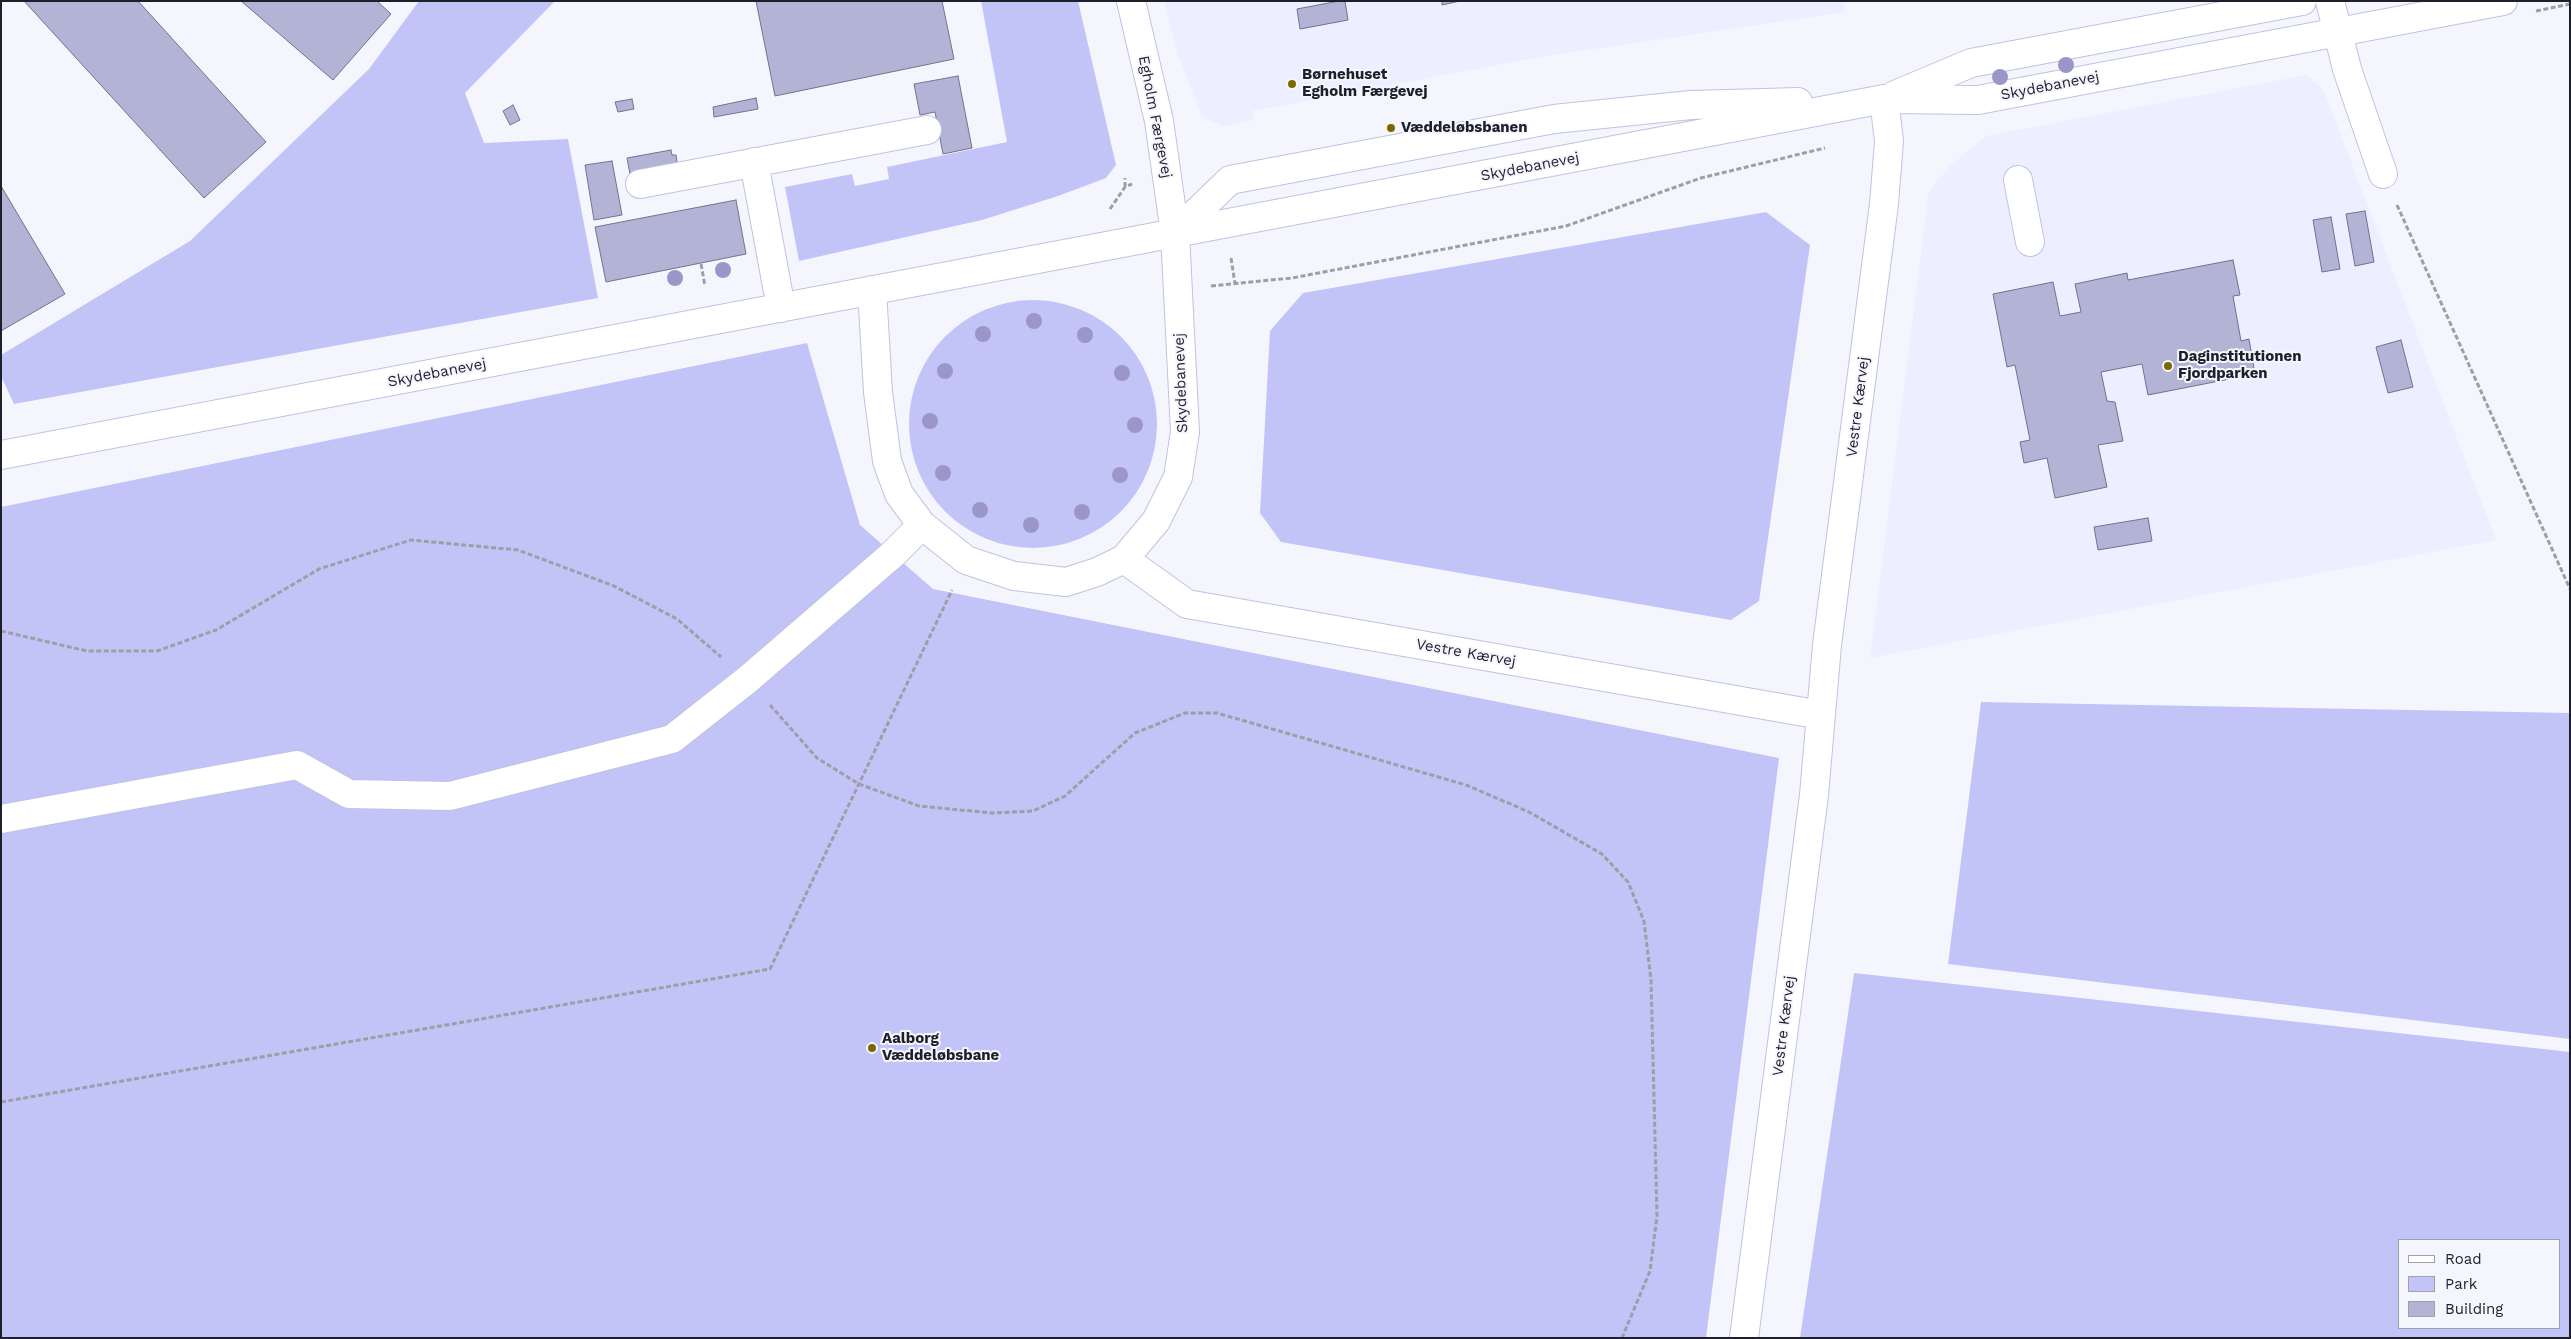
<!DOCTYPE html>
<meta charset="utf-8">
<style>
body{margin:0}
#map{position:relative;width:2571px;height:1339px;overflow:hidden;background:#f5f6fd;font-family:"Work Sans",sans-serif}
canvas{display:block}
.frame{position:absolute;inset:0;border:2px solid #1f1f2c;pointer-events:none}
.legend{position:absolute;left:2398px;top:1239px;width:162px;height:90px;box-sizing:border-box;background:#f5f6fd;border:1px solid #9fa0a9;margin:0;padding:6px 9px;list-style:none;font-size:15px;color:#1f1f2c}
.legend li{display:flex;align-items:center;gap:10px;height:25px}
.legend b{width:25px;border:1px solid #9fa0a9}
</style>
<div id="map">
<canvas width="2571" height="1339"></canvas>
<div class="frame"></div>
<ul class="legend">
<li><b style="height:6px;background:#fff"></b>Road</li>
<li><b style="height:14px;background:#c2c4f8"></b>Park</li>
<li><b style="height:14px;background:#b3b4d5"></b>Building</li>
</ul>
</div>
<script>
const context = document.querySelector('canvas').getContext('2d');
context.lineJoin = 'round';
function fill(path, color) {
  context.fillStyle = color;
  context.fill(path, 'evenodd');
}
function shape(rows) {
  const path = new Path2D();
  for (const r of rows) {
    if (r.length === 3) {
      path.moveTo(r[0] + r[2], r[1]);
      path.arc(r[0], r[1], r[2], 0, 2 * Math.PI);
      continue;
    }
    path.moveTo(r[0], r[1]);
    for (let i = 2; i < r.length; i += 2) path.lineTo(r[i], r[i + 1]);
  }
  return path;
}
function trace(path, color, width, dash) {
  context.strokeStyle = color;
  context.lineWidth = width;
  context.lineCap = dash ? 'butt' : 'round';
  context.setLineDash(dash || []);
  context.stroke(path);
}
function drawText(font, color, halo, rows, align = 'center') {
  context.font = font + ' "Work Sans",sans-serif';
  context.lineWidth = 4;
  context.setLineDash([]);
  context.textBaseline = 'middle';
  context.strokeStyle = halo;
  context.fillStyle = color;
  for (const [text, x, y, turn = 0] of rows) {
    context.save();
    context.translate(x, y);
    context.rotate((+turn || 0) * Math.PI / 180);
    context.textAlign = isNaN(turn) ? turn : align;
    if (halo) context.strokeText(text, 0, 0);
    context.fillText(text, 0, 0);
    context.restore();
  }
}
fill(shape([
 [1164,1,1843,1,1845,12,1540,57,1252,111,1253,120,1223,126,1202,117,1178,55],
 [2306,75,2323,89,2496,540,1870,658,1929,191,1952,164,1986,136]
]), '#edeeff');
fill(shape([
 [419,1,555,1,465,93,484,143,568,139,598,298,14,404,1,376,1,355,190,241,369,69],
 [981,1,1078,1,1116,165,1106,178,1058,196,982,220,799,261,785,187,852,174,855,186,889,179,887,167,1007,142],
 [1766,212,1810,245,1759,601,1731,620,1281,542,1260,513,1270,331,1303,293],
 [1033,424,124],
 [807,343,860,525,933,589,1779,758,1706,1338,1,1338,1,507],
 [1981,702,2570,713,2570,1039,1948,964],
 [1854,973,2570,1052,2570,1338,1800,1338],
 [2400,1240,2560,1240,2560,1328,2400,1328]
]), '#c2c4f8');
const building = shape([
 [24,1,138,1,266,142,204,198,24,1],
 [241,1,377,1,391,14,333,80,241,1],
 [756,1,942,1,954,59,775,96,756,1],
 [1339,1,1345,1,1348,20,1300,29,1297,9,1339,1],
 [1442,1,1460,1,1442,5,1442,1],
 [958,76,972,148,943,154,935,112,920,115,914,84,958,76],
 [756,98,758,109,714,117,713,107,756,98],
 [632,99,634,109,618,112,615,102,632,99],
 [513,105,520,120,510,125,503,111,513,105],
 [671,150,672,155,676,155,678,168,630,174,627,158,671,150],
 [612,161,622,215,594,220,585,165,612,161],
 [1,186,65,294,1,331,1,186],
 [736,200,746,254,606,282,595,227,736,200],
 [2365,211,2374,262,2355,266,2346,214,2365,211],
 [2331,217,2340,269,2322,272,2313,220,2331,217],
 [2233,260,2240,295,2233,296,2241,341,2249,339,2255,374,2148,395,2142,364,2101,372,2107,401,2115,402,2123,441,2098,445,2107,487,2055,498,2047,458,2024,463,2020,442,2030,440,2015,365,2007,367,1993,294,2053,282,2060,316,2081,312,2075,284,2127,273,2128,280,2233,260],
 [2401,340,2413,387,2388,393,2376,347,2401,340],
 [2148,518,2152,541,2098,550,2094,527,2148,518]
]);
fill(building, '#b3b4d5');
trace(building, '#717290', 1);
const minor = shape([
 [2330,1,2347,69,2383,174],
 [1895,95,1971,63,2302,1],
 [754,162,781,308],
 [2018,180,2030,242],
 [640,184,927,130],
 [1175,233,1230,180,1554,119,1691,105,1798,102],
 [872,290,878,392,887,461,899,494,922,525,966,560,1014,576,1066,582,1097,572,1124,559,1156,521,1178,477,1185,432,1175,233,1159,121,1131,1],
 [1,455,1884,99,1978,100,2503,1],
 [1124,559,1187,604,1821,715],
 [1,819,297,765,349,794,450,796,672,739,747,680,893,554,922,525],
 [1744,1338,1814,795,1827,645,1884,204,1889,141,1884,99]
]);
trace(minor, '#c0c2e3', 30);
trace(shape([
 [2536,11,2570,4],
 [1125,187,1125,178],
 [2397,205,2570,589],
 [1110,209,1125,187,1132,184],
 [1231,258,1235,284],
 [701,264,705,286],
 [1211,286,1292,278,1566,226,1701,178,1825,148],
 [1,631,87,651,157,651,216,630,319,569,411,540,518,550,614,586,677,619,721,657],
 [770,705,817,758,859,784,919,806,992,813,1033,811,1065,796,1135,733,1185,713,1217,713,1466,785,1529,812,1602,854,1628,882,1644,921,1651,980,1657,1216,1650,1271,1622,1338],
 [1,1102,770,969,952,590]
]), '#9d9ea7', 3, [5, 2.5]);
trace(minor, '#fff', 28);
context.fillStyle = '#9a97c8';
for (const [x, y] of [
 [2066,65],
 [2000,77],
 [723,270],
 [675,278],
 [1034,321],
 [983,334],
 [1085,335],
 [945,371],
 [1122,373],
 [930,421],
 [1135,425],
 [943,473],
 [1120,475],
 [980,510],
 [1082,512],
 [1031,525]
]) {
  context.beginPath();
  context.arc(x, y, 8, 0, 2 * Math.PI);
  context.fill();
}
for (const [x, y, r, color] of [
 [1292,84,5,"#7d6800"],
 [1391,128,5,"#7d6800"],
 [2168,366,5,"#7d6800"],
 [872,1048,5,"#7d6800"]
]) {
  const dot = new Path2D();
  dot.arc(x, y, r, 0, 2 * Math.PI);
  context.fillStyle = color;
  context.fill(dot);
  trace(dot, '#f5f6fd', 2);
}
drawText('bold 15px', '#1f1f2c', '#f5f6fd', [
 ["Børnehuset",1302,75],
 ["Egholm Færgevej",1302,92],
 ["Væddeløbsbanen",1401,128],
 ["Daginstitutionen",2178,357],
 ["Fjordparken",2178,374],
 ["Aalborg",882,1039],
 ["Væddeløbsbane",882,1056]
], 'left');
drawText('15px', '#1f1f2c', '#f5f6fd', [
 ["Skydebanevej",2050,86,-11],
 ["Egholm Færgevej",1155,117,79],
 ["Skydebanevej",1530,167,-11],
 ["Skydebanevej",437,373,-11],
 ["Skydebanevej",1181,383,-92],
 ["Vestre Kærvej",1858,407,-83],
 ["Vestre Kærvej",1466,653,10],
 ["Vestre Kærvej",1784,1026,-83]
]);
</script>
